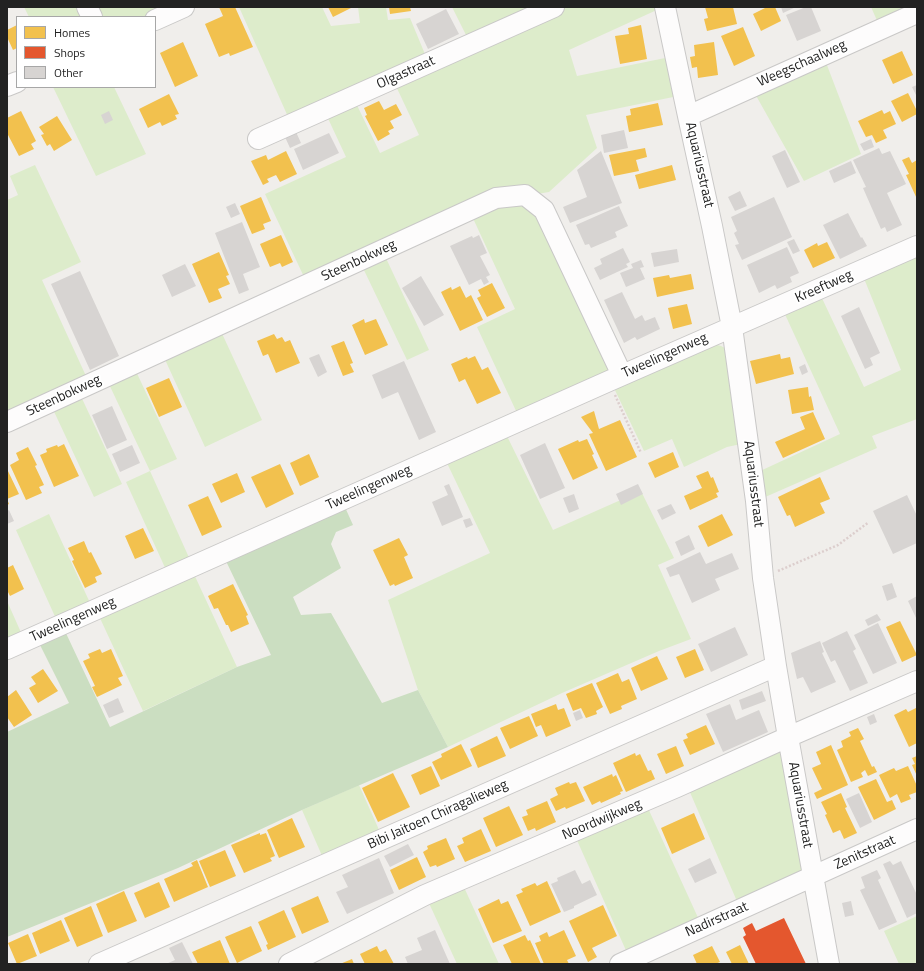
<!DOCTYPE html>
<style>
body{margin:0}
#map{position:relative;width:924px;height:971px;overflow:hidden;background:#f0eeeb;font-family:"Titillium Web",sans-serif}
canvas{display:block}
.frame{position:absolute;inset:0;border:8px solid #222;pointer-events:none}
.legend{position:absolute;left:16px;top:16px;width:140px;height:72px;box-sizing:border-box;background:#fff;border:1px solid #a7a7a7;margin:0;padding:5px 7px;list-style:none;font-size:12px;color:#222}
.legend li{display:flex;align-items:center;gap:8px;height:20px}
.legend b{width:20px;border:1px solid #a7a7a7}
</style>
<div id="map">
<canvas width="924" height="971"></canvas>
<div class="frame"></div>
<ul class="legend">
<li><b style="height:11px;background:#f2c14e"></b>Homes</li>
<li><b style="height:11px;background:#e4572e"></b>Shops</li>
<li><b style="height:11px;background:#d7d4d2"></b>Other</li>
</ul>
</div>
<script>
const context = document.querySelector('canvas').getContext('2d');
context.lineJoin = 'round';
function fill(path, color) {
  context.fillStyle = color;
  context.fill(path, 'evenodd');
}
function shape(rows) {
  const path = new Path2D();
  for (const r of rows) {
    path.moveTo(r[0], r[1]);
    for (let i = 2; i < r.length; i += 2) path.lineTo(r[i], r[i + 1]);
  }
  return path;
}
function trace(path, color, width, dash) {
  context.strokeStyle = color;
  context.lineWidth = width;
  context.lineCap = dash ? 'butt' : 'round';
  context.setLineDash(dash || []);
  context.stroke(path);
}
function drawText(font, color, halo, rows, align = 'center') {
  context.font = font + ' "Titillium Web",sans-serif';
  context.lineWidth = 4;
  context.setLineDash([]);
  context.textBaseline = 'middle';
  context.strokeStyle = halo;
  context.fillStyle = color;
  for (const [text, x, y, turn = 0] of rows) {
    context.save();
    context.translate(x, y);
    context.rotate((+turn || 0) * Math.PI / 180);
    context.textAlign = isNaN(turn) ? turn : align;
    if (halo) context.strokeText(text, 0, 0);
    context.fillText(text, 0, 0);
    context.restore();
  }
}
fill(shape([
 [24,7,82,7,87,17,29,17],
 [91,7,171,7,149,17,95,17],
 [239,7,322,7,331,26,360,23,358,7,386,7,388,20,410,18,427,59,289,119],
 [452,7,545,7,469,41],
 [564,7,659,7,659,9,569,50,577,76,670,57,678,96,586,115,597,148,549,192,537,194,528,194,305,279,265,194,346,157,325,112,354,99,380,153,419,135,394,82],
 [871,7,917,7,879,25],
 [825,60,861,154,804,181,754,92],
 [53,87,114,87,146,154,96,176],
 [35,165,81,262,42,280,86,376,7,411,7,200,18,195,10,176],
 [499,202,532,207,610,361,609,376,517,413,477,327,515,309,471,214],
 [917,252,917,419,872,436,877,448,763,498,758,472,840,434,783,310,820,294,864,387,901,370,863,276],
 [385,256,429,350,407,360,362,266],
 [219,327,262,420,205,447,162,353],
 [714,344,721,346,727,349,741,444,727,447,684,467,672,439,644,451,613,386],
 [134,367,177,459,150,471,191,562,167,572,126,482,150,471,107,380],
 [78,390,122,484,94,497,50,403],
 [506,434,553,530,641,491,674,558,658,565,691,639,659,651,562,693,448,747,418,690,388,600,490,553,446,461],
 [49,514,91,605,57,621,16,530],
 [193,572,237,667,143,711,99,616],
 [7,601,23,637,7,644],
 [780,751,784,753,806,869,739,906,689,790],
 [359,785,380,832,323,858,302,810],
 [647,806,700,922,628,955,576,838],
 [463,885,499,964,457,964,428,901],
 [917,916,917,964,899,964,884,931]
]), '#ddeccb');
fill(shape([
 [344,505,353,525,336,532,331,544,341,568,293,597,301,615,331,613,382,703,418,690,448,747,302,810,178,868,7,937,7,732,69,703,38,641,64,629,110,727,237,667,271,655,225,559]
]), '#cbdec1');
fill(shape([
 [219,7,235,7,253,47,230,56,229,53,219,57,205,24,223,16],
 [328,7,353,7,333,17],
 [389,7,410,7,411,11,390,14],
 [705,7,733,7,737,24,707,31,704,19,708,18],
 [767,7,775,7,781,21,761,31,753,14],
 [17,25,17,48,13,50,7,37,7,30],
 [641,25,647,59,620,64,615,36,629,34,628,28],
 [743,27,755,56,734,66,721,36],
 [183,42,198,76,175,87,160,53],
 [714,42,718,75,698,78,697,67,692,68,690,57,695,56,694,45],
 [902,51,913,75,893,84,882,60],
 [908,93,917,111,917,114,902,122,891,101],
 [169,94,179,114,175,115,177,119,162,126,160,122,148,128,139,109],
 [379,101,384,110,396,104,402,115,390,121,394,128,388,131,390,134,378,141,365,116,367,115,364,108],
 [658,103,663,125,629,132,626,116,631,115,630,109],
 [882,110,884,114,890,111,896,124,883,130,887,138,876,143,872,135,866,137,858,121],
 [21,111,36,141,31,144,34,149,19,156,7,133,7,118],
 [57,116,72,140,54,151,50,144,47,146,41,135,44,134,39,127],
 [645,148,647,157,636,160,639,171,614,176,609,155],
 [286,151,297,174,280,182,276,175,267,179,269,182,263,185,251,161,266,155,268,160],
 [909,157,912,163,917,160,917,199,906,175,909,174,902,160],
 [672,165,676,180,639,189,635,175],
 [261,197,271,221,263,224,265,229,252,234,240,206],
 [281,235,293,262,282,267,280,263,270,267,260,244],
 [827,242,835,258,813,268,804,250,817,243,818,246],
 [219,252,229,275,226,276,230,284,218,289,222,298,209,303,192,264],
 [691,274,694,289,657,297,653,278,669,275,670,278],
 [492,283,505,308,487,317,477,298,481,296,478,290],
 [460,286,466,298,471,295,483,320,460,331,441,292,451,287,452,290],
 [687,304,692,324,673,329,668,308],
 [364,319,365,323,376,319,388,345,365,355,352,325],
 [274,334,277,339,282,337,285,342,290,340,300,363,276,373,268,354,263,356,257,341],
 [344,341,353,363,350,364,354,372,343,376,331,346],
 [780,354,781,359,790,357,794,374,756,384,750,361],
 [475,356,482,370,488,367,501,393,477,404,465,379,459,382,451,364,467,357,468,359],
 [169,378,182,407,159,417,146,388],
 [808,387,809,397,811,396,814,410,792,414,788,390],
 [594,411,599,429,620,420,637,457,606,471,589,434,593,433,581,417],
 [813,412,825,439,783,458,775,442,805,429,800,417],
 [587,439,594,454,592,455,598,468,573,480,558,449,578,440,579,442],
 [64,444,79,476,54,487,40,455,47,452,46,449,57,445,58,447],
 [28,447,37,465,35,466,44,485,39,487,42,493,26,500,10,465,19,460,16,453],
 [673,452,679,467,655,478,648,463],
 [309,454,319,477,300,486,290,463],
 [280,464,294,494,266,508,251,477],
 [7,469,19,494,7,499,9,504,7,505],
 [708,471,711,478,713,477,719,492,716,493,718,497,690,510,684,496,702,488,696,476],
 [237,473,245,492,221,503,212,484],
 [820,477,830,499,820,503,825,513,795,527,790,515,787,516,778,497],
 [208,496,222,527,202,536,188,505],
 [722,514,733,535,708,547,698,526],
 [143,528,154,551,135,559,125,536],
 [399,538,408,555,404,557,413,578,395,586,394,584,390,586,373,550],
 [84,541,89,553,91,552,102,574,95,577,97,582,85,588,72,561,74,560,68,548],
 [13,565,24,589,10,596,7,590,7,568],
 [233,584,248,615,246,616,249,624,231,632,228,625,226,625,218,608,214,609,208,596],
 [900,621,917,655,902,662,886,627],
 [100,649,102,653,111,649,123,676,118,678,122,685,97,697,92,687,95,686,83,661,90,658,88,654],
 [695,649,704,670,685,678,676,657],
 [657,656,668,679,641,691,631,668],
 [43,669,58,691,38,703,29,688,36,684,31,677],
 [618,673,622,682,629,679,637,699,621,706,622,709,610,714,596,683],
 [592,683,603,707,596,711,597,714,586,718,581,708,573,711,566,694],
 [16,690,32,715,14,727,7,717,7,697],
 [556,704,558,710,564,708,571,726,546,737,541,725,536,727,531,714],
 [916,708,917,743,909,747,894,715,906,709,908,712],
 [529,716,538,736,510,749,500,728],
 [706,725,715,744,690,755,683,740,688,738,686,734],
 [858,728,864,739,860,741,872,767,874,766,877,772,868,776,865,770,861,773,863,777,851,782,837,750,843,747,841,741,851,736,849,732],
 [497,736,506,756,478,768,470,749],
 [461,744,472,766,441,780,432,762,442,757,441,754],
 [831,745,848,785,817,799,814,793,822,789,812,768,821,764,816,752],
 [676,746,684,766,666,774,657,754],
 [635,753,636,756,640,754,648,771,651,770,655,779,626,792,613,763],
 [917,756,917,776,912,765,915,764,912,758],
 [431,766,440,786,420,795,411,775],
 [908,766,917,786,917,792,909,795,911,799,901,803,897,794,890,798,879,775,894,768,896,771],
 [393,773,410,807,378,822,362,788],
 [612,774,613,777,616,775,623,791,620,792,621,794,601,803,600,801,592,805,583,787],
 [876,779,887,802,892,800,896,809,874,820,858,787],
 [569,782,570,784,576,782,585,801,566,809,565,807,556,811,550,799,558,795,555,788],
 [841,793,847,807,845,808,857,833,844,839,840,830,833,833,825,815,827,814,821,802],
 [547,801,556,822,536,831,535,828,528,831,522,817,528,815,526,810],
 [509,806,523,835,496,847,483,818],
 [694,813,705,839,672,854,661,828],
 [292,818,305,847,279,858,267,830],
 [481,829,491,851,465,862,457,846,464,843,462,838],
 [260,833,260,835,266,833,275,856,270,858,272,861,244,873,231,845],
 [446,838,455,859,437,867,436,865,430,867,423,852,428,849,427,846],
 [225,850,236,876,210,887,199,861],
 [417,857,426,877,399,890,390,870],
 [197,860,208,887,174,902,164,879,193,866,191,863],
 [547,881,561,912,530,926,516,895,523,892,521,889,535,883,537,886],
 [159,882,170,907,145,918,134,893],
 [124,891,137,921,108,933,96,904],
 [318,896,329,922,302,934,291,908],
 [499,899,501,904,508,901,522,931,493,943,478,909],
 [603,905,617,936,592,948,597,957,588,962,569,921],
 [91,906,103,936,77,947,64,918],
 [284,910,296,937,268,950,266,945,268,944,258,922],
 [61,920,70,941,40,954,32,933],
 [251,926,262,951,237,963,225,937],
 [564,930,576,956,567,960,569,964,544,964,535,943,541,941,539,936,547,932,549,937],
 [28,934,37,956,17,964,8,943],
 [525,935,528,941,530,940,541,964,512,964,503,945],
 [220,940,230,964,198,964,192,952],
 [740,945,749,964,732,964,726,952],
 [377,946,380,952,386,949,394,964,365,964,360,954],
 [712,946,720,962,715,964,697,964,693,955],
 [352,959,354,964,340,964]
]), '#f2c14e');
fill(shape([
 [784,918,806,964,756,964,743,937,746,935,743,928,752,923,756,931]
]), '#e4572e');
fill(shape([
 [781,7,796,7,783,13],
 [806,7,811,7,821,31,797,41,786,15],
 [446,9,459,34,428,49,416,24],
 [917,85,917,97,912,87],
 [109,111,113,120,105,124,101,115],
 [624,130,628,148,604,153,601,135],
 [296,132,301,143,290,148,285,137],
 [329,133,339,153,303,170,294,149],
 [871,139,874,147,864,151,860,144],
 [879,148,882,154,890,151,906,184,887,193,902,225,887,232,885,227,881,229,863,188,866,187,853,160],
 [785,150,800,182,787,188,772,156],
 [601,151,622,203,570,223,563,207,587,197,577,170],
 [851,161,856,173,834,183,829,171],
 [740,191,747,206,735,211,728,197],
 [774,197,792,237,742,260,735,245,739,244,734,233,737,231,731,217],
 [235,203,240,214,231,218,226,207],
 [619,206,628,226,615,232,617,237,591,248,589,244,585,245,576,225],
 [848,213,861,238,862,237,867,246,840,259,823,225],
 [242,222,260,267,243,274,249,290,239,294,215,233],
 [479,235,487,253,480,256,490,275,486,277,489,282,484,285,481,279,469,285,450,246,472,236,473,238],
 [794,239,800,251,793,254,787,242],
 [787,247,799,273,790,277,792,282,777,289,775,285,759,293,747,265],
 [623,248,630,262,626,264,628,267,600,280,594,268,602,264,600,259],
 [677,249,679,262,654,267,651,253],
 [641,260,644,267,640,268,645,279,626,287,620,273,633,268,631,264],
 [185,264,196,286,172,297,162,275],
 [80,271,119,356,90,370,51,284],
 [421,276,444,315,424,326,402,288],
 [622,292,635,319,642,315,645,321,655,317,660,329,637,340,635,337,624,343,604,300],
 [859,307,880,353,870,358,873,365,865,369,841,316],
 [319,354,327,372,318,377,309,358],
 [404,361,436,432,419,440,398,392,382,399,372,375],
 [805,364,808,372,802,375,799,367],
 [112,406,127,440,107,449,92,415],
 [545,443,565,488,540,499,520,455],
 [132,445,140,463,120,472,112,454],
 [449,484,463,517,442,526,432,502,448,495,444,486],
 [638,484,643,494,621,505,616,494],
 [574,494,579,509,569,513,563,498],
 [907,495,917,516,917,543,893,554,873,511],
 [671,504,676,513,662,520,657,510],
 [9,510,14,521,7,524,7,511],
 [470,518,473,525,466,528,463,520],
 [689,535,695,549,681,556,675,542],
 [700,552,706,564,732,553,739,569,715,579,720,590,692,603,679,574,670,577,666,568],
 [892,583,897,597,887,601,882,586],
 [917,596,917,620,908,601],
 [877,614,881,620,868,626,865,620],
 [878,623,897,663,873,674,854,635],
 [735,627,748,655,711,672,698,644],
 [847,631,856,649,853,651,868,683,850,691,835,660,831,662,822,643],
 [820,641,824,652,822,653,836,682,811,693,803,677,797,679,791,653],
 [762,691,766,701,742,710,739,700],
 [118,698,124,712,109,718,103,705],
 [730,704,736,720,759,710,768,732,723,752,706,714],
 [580,710,583,718,576,721,573,713],
 [874,714,877,722,870,725,867,717],
 [859,793,872,822,860,828,846,799],
 [408,844,414,855,390,867,384,856],
 [379,858,394,893,347,914,336,892,348,887,342,875],
 [710,858,717,873,695,883,688,869],
 [890,861,893,865,901,861,917,895,917,913,907,918,883,864],
 [575,870,582,884,590,880,597,895,574,906,574,908,564,912,551,884,558,881,557,878],
 [877,870,881,878,878,880,897,922,879,930,860,890,865,888,861,877],
 [851,901,854,915,845,917,842,903],
 [435,930,450,964,408,964,405,957,422,950,417,938],
 [182,942,193,964,166,964,175,960,169,948]
]), '#d7d4d2');
const minor = shape([
 [87,7,92,17],
 [665,7,688,116,712,226,732,327,756,501,763,578,776,666,788,737,829,964],
 [155,20,184,7],
 [7,86,17,82],
 [688,116,917,13],
 [258,139,554,7],
 [7,422,496,198,525,195,544,210,622,375],
 [7,649,609,381,917,246],
 [99,964,776,666],
 [289,964,425,895,677,787,788,737,917,681],
 [620,964,917,829]
]);
trace(minor, '#c9c8c7', 22);
trace(shape([
 [615,395,641,453],
 [778,571,838,545,869,522]
]), '#dccecd', 2.5, [2, 2]);
trace(minor, '#fdfcfc', 20);
drawText('14px', '#222', '#fff', [
 ["Weegschaalweg",802,64,-24],
 ["Olgastraat",406,73,-24],
 ["Aquariusstraat",699,165,77],
 ["Steenbokweg",359,261,-25],
 ["Kreeftweg",824,287,-24],
 ["Tweelingenweg",665,356,-24],
 ["Steenbokweg",64,396,-25],
 ["Aquariusstraat",753,484,83],
 ["Tweelingenweg",369,488,-24],
 ["Tweelingenweg",73,620,-24],
 ["Aquariusstraat",800,805,80],
 ["Bibi Jaitoen Chiragalieweg",438,815,-24],
 ["Noordwijkweg",602,820,-23],
 ["Zenitstraat",865,853,-24],
 ["Nadirstraat",717,920,-24]
]);
</script>
